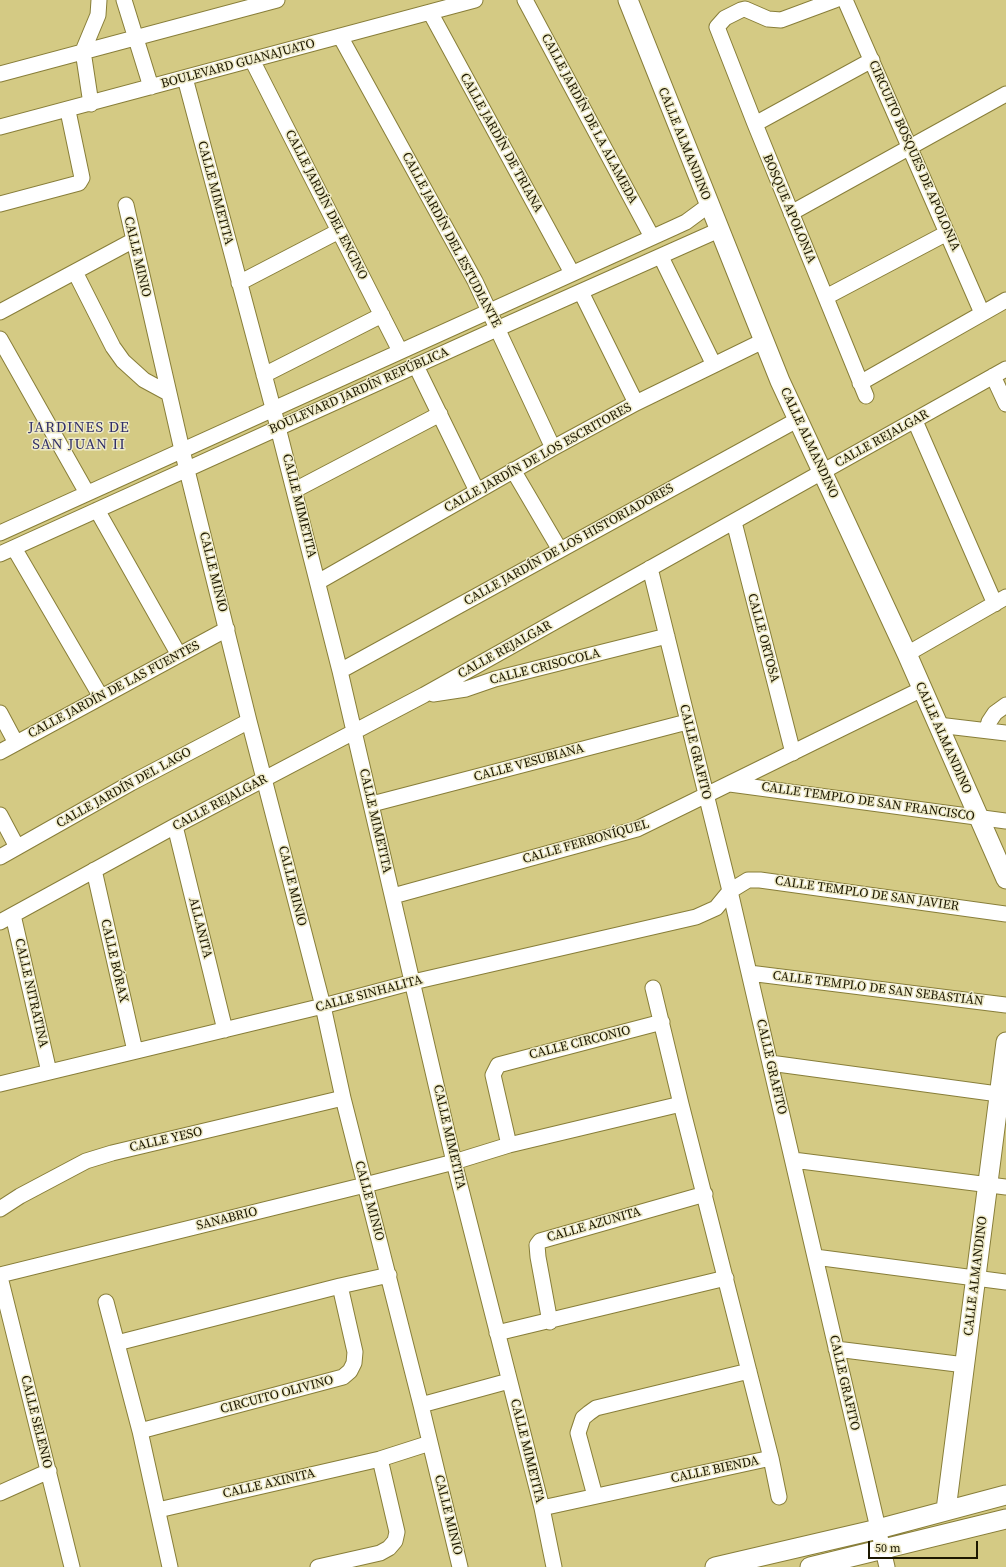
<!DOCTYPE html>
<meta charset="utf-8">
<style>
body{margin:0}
#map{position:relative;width:1006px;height:1567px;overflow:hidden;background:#d4ca84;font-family:"Source Serif 4",serif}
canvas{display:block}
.scale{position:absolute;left:868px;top:1541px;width:110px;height:18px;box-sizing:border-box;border:2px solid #1c1700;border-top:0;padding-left:5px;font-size:12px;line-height:14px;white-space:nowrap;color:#1c1700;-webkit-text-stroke:3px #eeeac7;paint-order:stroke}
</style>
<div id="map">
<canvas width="1006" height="1567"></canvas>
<div class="scale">50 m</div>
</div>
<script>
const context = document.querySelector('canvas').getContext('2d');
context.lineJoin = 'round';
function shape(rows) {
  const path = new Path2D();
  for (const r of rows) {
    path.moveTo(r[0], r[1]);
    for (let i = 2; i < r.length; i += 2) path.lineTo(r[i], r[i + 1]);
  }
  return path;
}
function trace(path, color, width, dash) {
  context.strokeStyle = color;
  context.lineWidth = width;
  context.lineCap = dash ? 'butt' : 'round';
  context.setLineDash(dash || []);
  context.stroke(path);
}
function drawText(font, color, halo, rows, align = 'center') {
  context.font = font + ' "Source Serif 4",serif';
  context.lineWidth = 3;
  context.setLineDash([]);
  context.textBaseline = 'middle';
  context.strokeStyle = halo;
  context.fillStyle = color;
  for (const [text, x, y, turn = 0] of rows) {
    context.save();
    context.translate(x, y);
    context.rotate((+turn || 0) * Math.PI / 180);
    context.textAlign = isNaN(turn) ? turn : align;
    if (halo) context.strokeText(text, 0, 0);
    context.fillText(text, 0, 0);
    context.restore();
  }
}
const minor = shape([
 [124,0,151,87],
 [525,0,652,237],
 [835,0,781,20,768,19,745,9,741,10,725,18,717,27,755,124,866,396],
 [845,0,982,313],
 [430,12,572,273],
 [340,36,475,281,553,448],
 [83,51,98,15,99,0],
 [83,51,91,104],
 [252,60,400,351],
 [0,74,277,0],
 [185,78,273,408,340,671,454,1162,542,1508,554,1567],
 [755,124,872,60],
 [0,127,475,0],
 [0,204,79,183,82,178,81,173,68,111],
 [126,205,182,450,249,721,323,1006,343,1098,421,1405,460,1567],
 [791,213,1006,94],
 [661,257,714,365],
 [75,272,113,347,123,361,144,380,168,393],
 [239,283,339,231],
 [581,292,636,403],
 [826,297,947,233],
 [0,312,134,240],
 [0,339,87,493],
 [416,366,477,491],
 [264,375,382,315],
 [993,376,1006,404],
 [860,383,1006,300],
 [915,421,995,604],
 [513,470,560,550],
 [295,490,440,414],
 [97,510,179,655],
 [734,522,793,753],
 [0,533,673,228,686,222,709,205],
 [14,548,101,697],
 [0,554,499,328,719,230],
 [650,568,730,891,887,1567],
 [318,582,553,448,636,403,763,341],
 [907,654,1006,597],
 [340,671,797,420],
 [433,694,466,689,495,679,667,636],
 [0,713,16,743],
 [938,725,1006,733],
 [987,730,989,722,995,713,1006,705],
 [0,752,227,629],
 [730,784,1006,821],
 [372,804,687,722],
 [0,815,17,847],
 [175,826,225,1030],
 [0,857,131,783,249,721],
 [94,870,135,1051],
 [393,896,637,829,922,689],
 [13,915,49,1072],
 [0,922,175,826,424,695,1006,369],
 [749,973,1006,1005],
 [653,988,681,1104,771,1458,779,1497],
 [770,1063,1006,1095],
 [0,1084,323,1006,413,982,696,917,716,908,730,891,748,880,760,880,1006,914],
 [509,1145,493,1075,498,1065,662,1022],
 [793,1160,1006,1187],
 [0,1209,20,1196,86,1161,112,1153,343,1098],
 [815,1257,1006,1282],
 [0,1275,365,1185,454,1162,509,1145,681,1104],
 [0,1277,72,1567],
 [106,1302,140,1431,170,1567],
 [550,1322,538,1257,537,1245,540,1241,705,1194],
 [497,1333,726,1278],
 [117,1343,340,1286,389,1275],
 [836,1349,965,1365],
 [421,1405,509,1381],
 [140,1431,343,1377,350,1371,354,1363,355,1352,340,1286],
 [0,1493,49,1471],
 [595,1496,578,1433,583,1418,589,1413,596,1408,749,1371],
 [542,1508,771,1458],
 [158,1510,380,1459,430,1443],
 [318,1567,380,1553,389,1548,395,1541,397,1532,380,1459]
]);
const tertiary = shape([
 [628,0,780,381,907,654,1006,879],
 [946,1510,1006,1042],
 [715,1567,878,1529,1006,1495],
 [810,1567,1006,1519]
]);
trace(minor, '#887e39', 17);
trace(tertiary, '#887e39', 21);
trace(minor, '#fff', 15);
trace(tertiary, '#fff', 19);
drawText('13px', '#1c1700', '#eeeac7', [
 ["BOULEVARD GUANAJUATO",238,64,-15],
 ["CALLE JARDÍN DE LA ALAMEDA",589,119,62],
 ["CALLE JARDÍN DE TRIANA",501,143,61],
 ["CALLE ALMANDINO",684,144,68],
 ["CIRCUITO BOSQUES DE APOLONIA",914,156,66],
 ["CALLE MIMETITA",215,193,75],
 ["CALLE JARDÍN DEL ENCINO",326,205,63],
 ["BOSQUE APOLONIA",789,209,67],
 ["CALLE JARDÍN DEL ESTUDIANTE",451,240,62],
 ["CALLE MINIO",137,257,77],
 ["BOULEVARD JARDÍN REPÚBLICA",359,391,-24],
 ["CALLE REJALGAR",882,439,-29],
 ["CALLE ALMANDINO",809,443,65],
 ["CALLE JARDÍN DE LOS ESCRITORES",538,458,-29],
 ["CALLE MIMETITA",299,506,76],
 ["CALLE JARDÍN DE LOS HISTORIADORES",569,545,-29],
 ["CALLE MINIO",213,572,76],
 ["CALLE ORTOSA",763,638,75],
 ["CALLE REJALGAR",505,650,-29],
 ["CALLE CRISOCOLA",545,667,-14],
 ["CALLE JARDÍN DE LAS FUENTES",114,690,-28],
 ["CALLE ALMANDINO",943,738,66],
 ["CALLE GRAFITO",695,752,76],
 ["CALLE VESUBIANA",529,763,-15],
 ["CALLE JARDÍN DEL LAGO",124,788,-29],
 ["CALLE TEMPLO DE SAN FRANCISCO",868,802,8],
 ["CALLE REJALGAR",220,803,-28],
 ["CALLE MIMETITA",375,821,77],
 ["CALLE FERRONÍQUEL",586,842,-16],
 ["CALLE MINIO",292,886,76],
 ["CALLE TEMPLO DE SAN JAVIER",867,894,8],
 ["ALLANITA",200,928,76],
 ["CALLE BÓRAX",114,961,77],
 ["CALLE TEMPLO DE SAN SEBASTIÁN",878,989,7],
 ["CALLE NITRATINA",31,993,77],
 ["CALLE SINHALITA",369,994,-15],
 ["CALLE CIRCONIO",580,1043,-14],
 ["CALLE GRAFITO",771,1067,77],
 ["CALLE MIMETITA",449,1137,77],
 ["CALLE YESO",166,1140,-13],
 ["CALLE MINIO",369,1201,75],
 ["SANABRIO",227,1219,-14],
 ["CALLE AZUNITA",594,1225,-16],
 ["CALLE ALMANDINO",976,1276,-83],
 ["CALLE GRAFITO",844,1383,77],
 ["CIRCUITO OLIVINO",277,1395,-15],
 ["CALLE SELENIO",36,1422,76],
 ["CALLE MIMETITA",527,1451,76],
 ["CALLE BIENDA",715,1470,-12],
 ["CALLE AXINITA",269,1484,-13],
 ["CALLE MINIO",448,1515,76]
]);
context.letterSpacing = '1px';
drawText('15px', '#302e69', '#eeeac7', [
 ["JARDINES DE",79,428],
 ["SAN JUAN II",79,445]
]);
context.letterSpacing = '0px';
</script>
